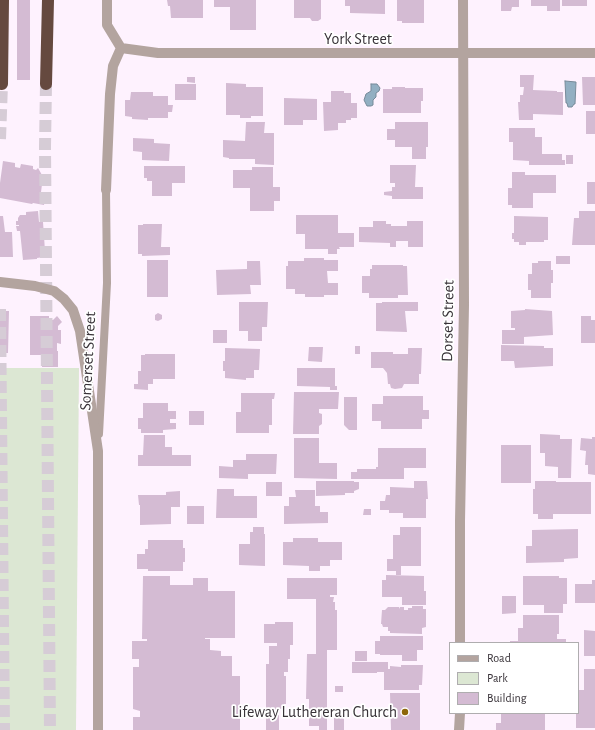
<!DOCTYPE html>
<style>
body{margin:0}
#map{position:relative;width:595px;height:730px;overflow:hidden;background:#fef2fe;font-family:"Alegreya Sans",sans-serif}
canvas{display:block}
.legend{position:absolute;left:449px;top:642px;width:130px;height:72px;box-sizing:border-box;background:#fff;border:1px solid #afadaf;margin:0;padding:5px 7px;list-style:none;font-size:12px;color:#383238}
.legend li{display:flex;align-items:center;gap:8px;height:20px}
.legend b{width:20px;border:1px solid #afadaf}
</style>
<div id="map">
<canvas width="595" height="730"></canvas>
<ul class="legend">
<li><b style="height:5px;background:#b3a49f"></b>Road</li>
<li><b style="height:11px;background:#dce7d3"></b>Park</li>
<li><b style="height:11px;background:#d4bbd3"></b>Building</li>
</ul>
</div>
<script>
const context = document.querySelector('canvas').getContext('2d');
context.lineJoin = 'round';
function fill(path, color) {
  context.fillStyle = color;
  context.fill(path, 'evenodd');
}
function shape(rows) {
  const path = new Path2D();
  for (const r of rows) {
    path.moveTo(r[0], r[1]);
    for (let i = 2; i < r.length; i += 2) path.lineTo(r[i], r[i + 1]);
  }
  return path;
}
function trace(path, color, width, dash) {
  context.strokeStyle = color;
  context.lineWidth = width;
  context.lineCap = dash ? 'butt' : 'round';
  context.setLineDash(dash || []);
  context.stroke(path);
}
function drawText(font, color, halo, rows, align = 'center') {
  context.font = font + ' "Alegreya Sans",sans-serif';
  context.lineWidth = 3.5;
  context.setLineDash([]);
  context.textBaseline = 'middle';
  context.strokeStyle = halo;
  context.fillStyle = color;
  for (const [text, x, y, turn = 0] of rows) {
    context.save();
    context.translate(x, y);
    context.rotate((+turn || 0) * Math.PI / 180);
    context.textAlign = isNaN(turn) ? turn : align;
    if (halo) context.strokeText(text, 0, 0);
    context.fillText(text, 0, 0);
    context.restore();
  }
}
fill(shape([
 [0,368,79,368,76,730,0,730]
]), '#dce7d3');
const water = shape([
 [565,81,576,82,575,104,574,104,572,107,568,107,567,103,566,103,565,81],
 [371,84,377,84,380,88,379,91,376,93,376,97,373,100,373,105,371,106,367,106,364,100,366,94,371,91,371,84]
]);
fill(water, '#92afc2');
trace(water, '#778a99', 1);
fill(shape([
 [17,0,30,0,30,80,17,80],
 [167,0,203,0,203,18,171,18,170,6,168,6],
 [214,0,256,0,256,30,230,30,230,7,214,7],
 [294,0,321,0,321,19,318,21,312,21,310,18,294,18],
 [345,0,385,0,385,14,350,13,350,6,345,6],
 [397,0,424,0,424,23,402,23,402,21,397,21],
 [501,0,519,0,519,7,512,7,511,11,501,11],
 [531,0,560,0,560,11,547,11,547,6,531,6],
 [562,0,587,0,587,6,562,6],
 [520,75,534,75,533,90,557,91,557,92,563,92,563,115,533,114,533,120,519,120,518,102,520,102,520,95,523,95,524,87,520,87],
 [187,77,195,77,195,83,187,82],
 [582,77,595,77,595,105,583,105],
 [226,83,246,84,246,87,263,87,263,116,251,116,251,118,240,118,240,115,226,115],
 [175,84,196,84,196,100,175,100],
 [392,87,405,87,405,88,423,88,423,101,421,101,421,113,383,113,383,89,392,89],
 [331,91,344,91,344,93,351,93,351,103,357,103,357,118,351,118,351,120,346,120,346,123,338,123,338,130,324,131,323,102,331,102],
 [131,92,153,92,153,96,168,96,168,105,173,105,172,112,168,112,168,118,148,118,148,120,132,119,132,117,125,116,125,100,130,100],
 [284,98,317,99,317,120,303,120,303,125,284,125],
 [586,111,595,111,595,134,586,134],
 [246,122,265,122,264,133,274,133,274,165,255,164,255,159,229,159,229,158,223,157,223,140,245,141],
 [395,122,428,122,428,147,426,147,426,159,412,159,412,147,395,147,395,140,387,140,387,129,395,129],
 [509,128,535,128,535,137,542,137,542,154,562,154,562,160,565,160,565,165,529,165,529,161,513,160,513,142,509,142],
 [133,138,154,139,154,143,170,144,169,161,142,160,142,152,133,151],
 [566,155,573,155,573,164,566,164],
 [3,161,15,163,15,167,20,168,21,164,33,166,33,169,36,170,38,168,42,175,40,176,43,177,41,192,46,192,44,205,33,203,32,204,0,198,0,183],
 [390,165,416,165,415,187,423,187,423,199,392,199,392,196,384,195,384,192,392,191,392,187,395,187,395,183,390,183],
 [144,166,185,166,185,183,172,183,172,196,152,196,152,181,147,181,147,178,144,178],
 [252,167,273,167,273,187,280,187,280,201,274,201,274,211,250,211,250,188,233,188,233,170,252,170],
 [512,172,525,172,525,175,556,175,556,193,533,193,533,208,512,208,512,205,508,205,508,188,512,188],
 [587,182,595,182,595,204,587,204],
 [38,211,39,222,43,222,45,251,44,251,44,257,37,258,37,259,23,260,20,231,17,231,16,226,19,226,19,225,16,225,16,221,18,221,18,218,20,215,26,215,26,212],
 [579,211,595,211,595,245,572,245,574,218,579,218],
 [296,215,338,215,338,233,354,233,354,247,339,247,340,249,337,249,337,254,328,254,328,249,305,249,305,234,296,234],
 [0,216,3,216,5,232,12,232,13,257,0,257],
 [514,216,548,217,548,240,544,240,544,242,526,242,526,245,519,245,519,242,514,242,514,239,512,239,512,233,514,233],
 [373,221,386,221,386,224,391,224,391,226,407,226,407,221,423,221,423,247,408,247,408,241,396,241,396,247,390,247,390,243,359,242,359,227,373,227],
 [143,224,162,224,161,247,170,247,170,255,142,256,142,254,138,254,138,225,143,225],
 [556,256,570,256,570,264,556,264],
 [304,258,324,258,324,260,338,260,338,271,327,271,328,283,338,283,338,295,324,295,324,297,305,297,305,294,295,294,295,289,286,289,286,266,288,266,288,261,304,261],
 [147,260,168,260,168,297,147,297],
 [247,261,260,261,261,285,250,285,251,294,217,295,216,270,247,269],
 [538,261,551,261,551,270,553,270,553,283,551,283,551,298,531,298,531,290,528,290,528,274,532,274,532,263,538,263],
 [372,265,403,265,403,266,407,266,408,295,398,295,398,298,369,298,369,293,362,293,362,276,370,276,370,269,372,269],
 [239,302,268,302,267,327,262,327,262,341,248,341,248,331,239,331],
 [382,302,418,302,418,311,405,311,407,332,376,331,376,303,382,303],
 [525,309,552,311,553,335,524,337,524,344,502,344,502,330,515,330,515,328,511,328,511,311,525,310],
 [0,311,9,311,8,353,0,353],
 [158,313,162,315,162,319,158,321,155,320,155,315],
 [30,316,49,316,49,320,53,320,57,316,62,322,58,326,58,330,61,330,61,344,57,343,57,351,58,351,58,367,42,367,42,355,30,355],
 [581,316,591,316,591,320,595,320,595,343,581,343],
 [213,330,227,330,227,343,213,343],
 [501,345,544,346,544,348,553,348,553,366,515,368,514,361,501,361],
 [355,346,360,346,360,354,355,354],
 [309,347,323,347,322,362,308,361],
 [225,348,260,349,259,370,254,370,254,378,246,378,246,380,225,378,225,371,223,371,223,361,225,361],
 [408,348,422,348,421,374,419,374,419,384,404,384,402,388,395,389,391,388,390,384,388,384,387,373,383,368,371,368,371,352,393,352,393,354,408,354],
 [145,354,175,354,175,379,153,379,153,384,148,384,148,390,134,389,134,384,138,384,138,371,141,371,141,355,145,355],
 [297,368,335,368,335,386,337,386,337,390,330,390,330,387,297,386],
 [294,392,339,392,338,409,319,409,319,413,322,414,322,424,319,426,319,434,293,434],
 [241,393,275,393,274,399,272,399,272,425,269,425,269,433,236,433,236,412,241,412],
 [383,396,423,396,423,410,429,410,429,419,422,419,422,429,381,429,381,421,372,421,372,404,383,404],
 [344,397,357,397,357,430,349,430,344,425],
 [143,403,168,403,168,411,176,411,176,419,170,419,170,423,176,423,176,429,163,430,163,433,141,433,141,429,138,429,138,418,143,418],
 [189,411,204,411,204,425,189,425],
 [540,434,560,435,560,439,572,439,571,478,558,478,558,467,545,466,545,453,540,453],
 [144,435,165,435,165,447,172,447,172,455,191,455,191,466,138,466,138,455,143,455],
 [592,437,595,437,595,475,588,474,588,465,585,465,586,451,580,450,581,438,592,439],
 [294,438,319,438,319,463,337,463,337,479,294,478],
 [501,445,531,445,531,483,501,483],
 [378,448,426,448,426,468,404,468,404,479,351,479,351,472,357,472,357,469,376,469,376,467,378,467],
 [246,454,277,454,276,474,248,474,248,479,219,478,219,466,233,467,233,460,246,460],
 [316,481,354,481,354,482,359,482,359,489,354,491,354,493,345,493,345,495,316,496],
 [414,481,427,481,428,499,426,499,426,518,403,518,403,513,389,513,389,510,380,510,380,501,385,501,386,495,390,495,390,487,414,488],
 [535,481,556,481,556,482,591,482,591,514,553,514,553,519,538,519,538,514,533,514,533,489,535,489],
 [266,482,282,482,282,496,266,496],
 [217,489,234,489,234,496,257,496,257,518,216,518],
 [295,490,315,490,315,506,320,506,320,512,328,512,328,523,284,524,284,506,289,506,289,497,296,497],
 [180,491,180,507,171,507,171,524,140,525,140,505,139,505,138,495,166,495,166,492],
 [187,506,204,506,204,524,187,524],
 [364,509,371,509,371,515,363,515],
 [253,527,264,527,264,534,265,534,265,566,239,565,239,544,250,544,250,532,253,532],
 [400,527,421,527,421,566,401,566,401,575,396,575,396,571,387,571,387,559,393,559,393,535,400,535],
 [578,529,578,558,564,559,564,562,526,563,526,546,532,546,532,530],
 [293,538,318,538,318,542,342,542,342,560,330,560,330,566,320,566,320,571,309,571,309,566,283,565,283,542,293,542],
 [148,540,183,540,183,548,185,548,185,562,183,562,183,571,148,571,148,569,137,569,137,554,145,554,145,549,148,549],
 [386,575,424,576,424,591,426,591,426,605,402,605,402,597,382,597,382,580,386,580],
 [143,576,170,576,170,585,193,585,193,578,208,578,208,591,235,591,235,638,205,638,205,639,210,639,210,650,221,651,221,656,232,656,232,676,240,676,240,730,133,730,133,717,140,717,140,711,133,709,133,667,139,667,139,659,132,659,132,641,147,641,147,639,142,639],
 [523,576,559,576,559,578,567,578,567,604,563,604,563,613,544,613,544,605,523,605],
 [287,578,337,578,337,595,330,595,330,597,334,597,333,602,335,602,335,610,337,610,337,650,327,650,327,730,319,730,319,726,309,726,309,699,306,699,307,654,316,654,316,599,287,599],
 [592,580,595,580,595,603,575,603,575,584,592,584],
 [502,596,516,596,516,613,502,614],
 [412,606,423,606,423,609,426,609,426,627,422,628,422,634,390,633,390,631,388,631,388,627,383,627,382,624,381,624,382,610,385,610,388,607,399,607,399,609,400,607,404,607,404,610,408,610,408,608,412,608],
 [523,615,559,615,559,634,557,634,557,639,566,639,566,643,510,643,510,641,518,641,518,628,523,628],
 [275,622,293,622,293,645,290,645,290,659,288,659,288,672,284,672,284,676,286,676,286,704,284,704,284,709,277,709,277,715,279,715,279,730,266,730,266,664,269,664,269,646,277,646,277,643,264,643,264,624,275,624],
 [584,630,595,631,595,656,584,656],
 [380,636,423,636,423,650,417,650,417,661,402,661,402,655,380,655,380,654,375,654,375,641,380,641],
 [355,651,367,651,367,661,355,661],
 [352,662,388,662,388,669,390,669,390,666,401,667,401,665,423,665,422,685,419,685,419,690,384,690,384,672,377,672,377,673,352,673],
 [584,669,595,669,595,728,576,728,576,713,578,713,578,690,584,690],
 [335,686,343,686,343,692,335,692],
 [390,693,420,693,420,730,391,730],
 [501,713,545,713,545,730,496,730,496,723,501,723],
 [334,718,344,718,344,730,334,730]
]), '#d4bbd3');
trace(shape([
 [46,84,45,147,50,730],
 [0,139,2,84],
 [0,309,4,730]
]), '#d6ccd6', 12, [12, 6]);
trace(shape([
 [99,434,107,283,106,190]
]), '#b3a49f', 8);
trace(shape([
 [121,48,158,53,595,53],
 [106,190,110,94,113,66,121,48,107,25,107,0],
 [0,282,35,286,54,291,64,299,73,310,80,331,98,451,98,730],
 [460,643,460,521,464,305,463,0],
 [459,730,460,713]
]), '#b3a49f', 10);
trace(shape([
 [2,84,3,0],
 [46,84,48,0]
]), '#65493f', 12);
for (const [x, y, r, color] of [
 [405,712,4,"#8d6709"]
]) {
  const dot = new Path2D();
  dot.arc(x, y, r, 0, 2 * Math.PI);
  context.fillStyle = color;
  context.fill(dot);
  trace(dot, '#fff', 1.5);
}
drawText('16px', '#383238', '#fff', [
 ["York Street",358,39],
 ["Dorset Street",448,321,-89],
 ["Somerset Street",88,361,-87]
]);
drawText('16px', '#383238', '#fff', [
 ["Lifeway Luthereran Church",397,712]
], 'right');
</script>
